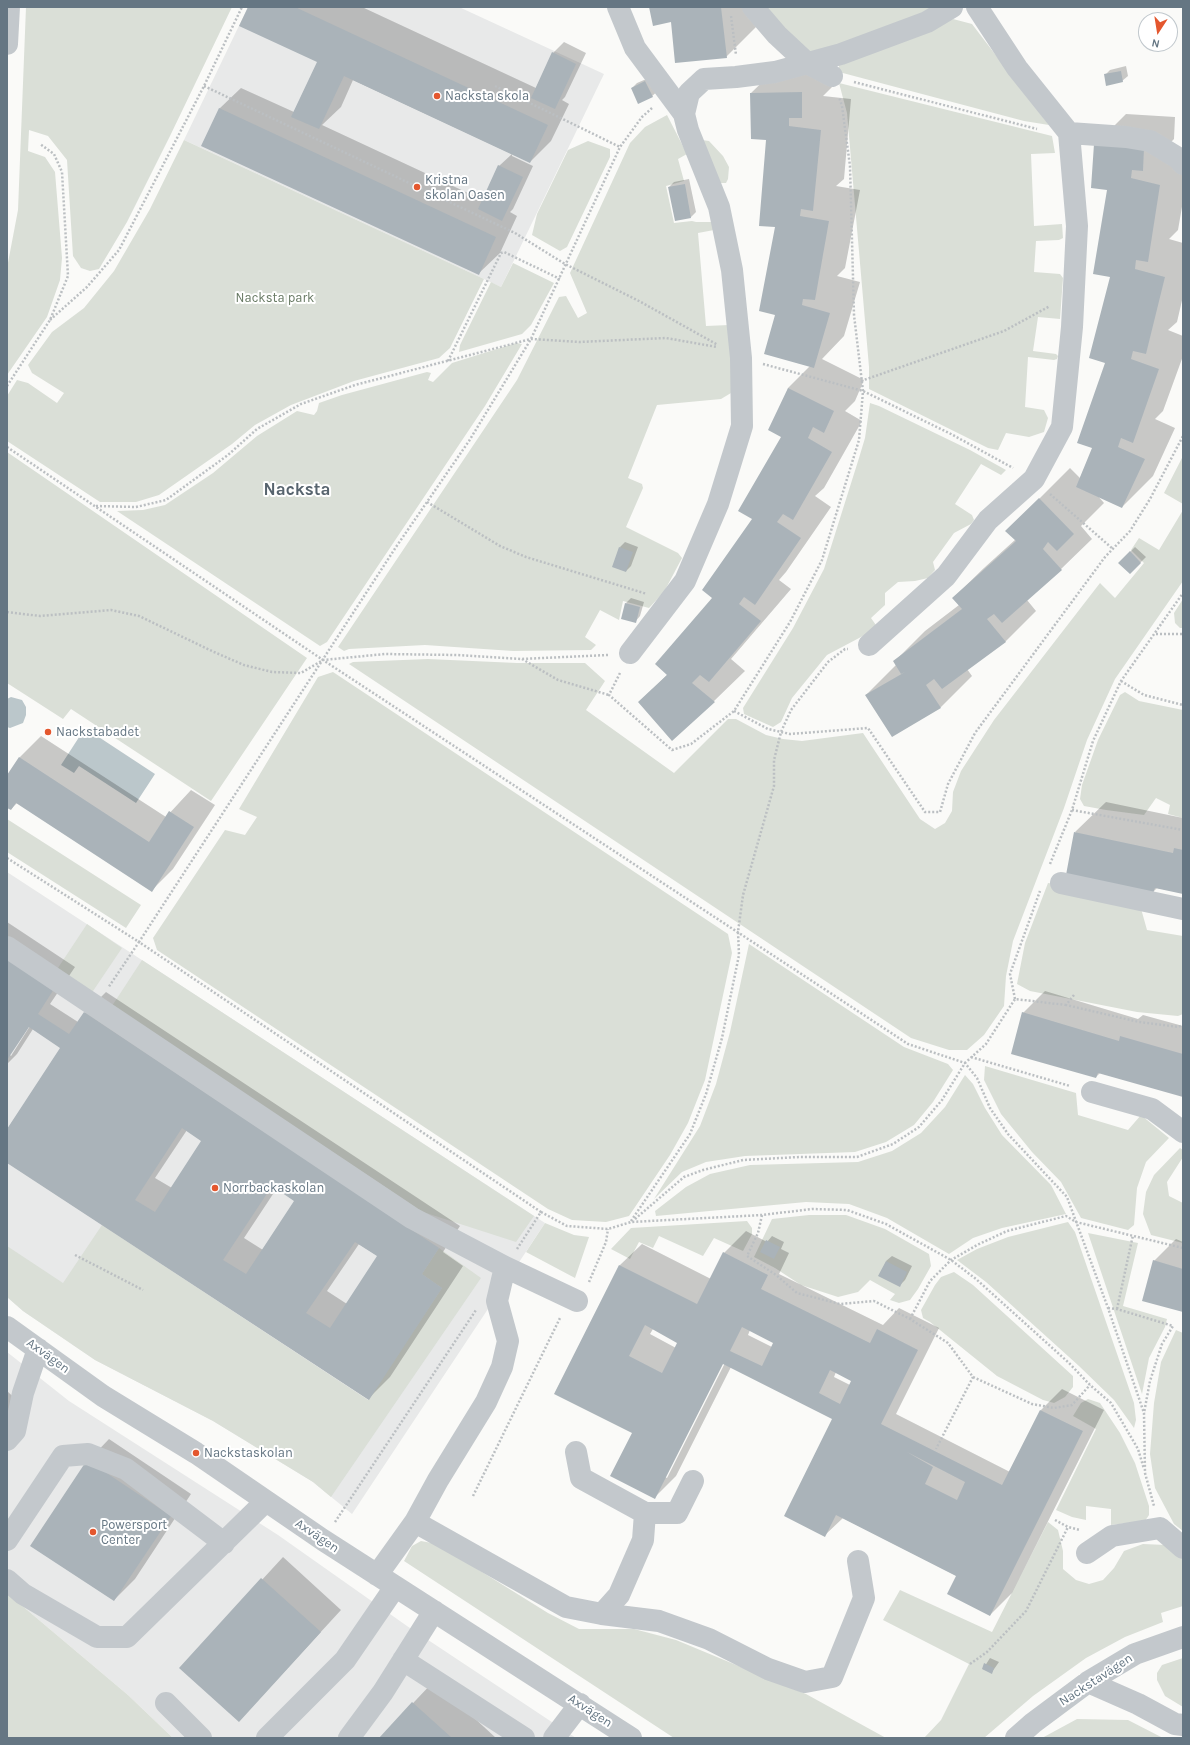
<!DOCTYPE html>
<meta charset="utf-8">
<style>
body{margin:0}
#map{position:relative;width:1190px;height:1745px;overflow:hidden;background:#fafaf8;font-family:Karla,sans-serif}
canvas{display:block}
.frame{position:absolute;inset:0;border:8px solid #657683;pointer-events:none}
.north{position:absolute;left:1138px;top:12px;width:40px;height:40px;box-sizing:border-box;background:#fff;border:1px solid #c1c8cd;border-radius:50%;rotate:192deg;font-size:11px;font-weight:700;line-height:16px;text-align:center;color:#657683}
.north::after{content:'';display:block;margin:auto;width:14px;height:18px;background:#e4572e;clip-path:polygon(50% 0,100% 100%,50% 72%,0 100%)}
</style>
<div id="map">
<canvas width="1190" height="1745"></canvas>
<div class="frame"></div>
<div class="north">N</div>
</div>
<script>
const context = document.querySelector('canvas').getContext('2d');
context.lineJoin = 'round';
function fill(path, color) {
  context.fillStyle = color;
  context.fill(path, 'evenodd');
}
function shape(rows) {
  const path = new Path2D();
  for (const r of rows) {
    path.moveTo(r[0], r[1]);
    for (let i = 2; i < r.length; i += 2) path.lineTo(r[i], r[i + 1]);
  }
  return path;
}
function trace(path, color, width, dash) {
  context.strokeStyle = color;
  context.lineWidth = width;
  context.lineCap = dash ? 'butt' : 'round';
  context.setLineDash(dash || []);
  context.stroke(path);
}
function drawText(font, color, halo, rows, align = 'center') {
  context.font = font + ' Karla,sans-serif';
  context.lineWidth = 4;
  context.setLineDash([]);
  context.textBaseline = 'middle';
  context.strokeStyle = halo;
  context.fillStyle = color;
  for (const [text, x, y, turn = 0] of rows) {
    context.save();
    context.translate(x, y);
    context.rotate((+turn || 0) * Math.PI / 180);
    context.textAlign = isNaN(turn) ? turn : align;
    if (halo) context.strokeText(text, 0, 0);
    context.fillText(text, 0, 0);
    context.restore();
  }
}
fill(shape([
 [248,7,459,7,604,74,501,287,184,140],
 [7,872,545,1223,352,1514,313,1482,213,1421,95,1360,23,1311,7,1297],
 [7,1352,69,1401,278,1535,407,1626,576,1738,173,1738,128,1695,7,1593]
]), '#e8e9e9');
fill(shape([
 [26,7,232,7,170,136,127,222,99,269,90,271,81,268,73,256,67,160,48,136,29,130,28,151,45,157,55,172,62,258,60,280,47,317,7,375,7,268,18,210],
 [764,7,942,7,840,48,805,53],
 [953,19,972,24,1049,125,1024,121,839,72,839,65],
 [839,83,1052,136,1055,153,1031,154,1034,226,1062,224,1063,238,1059,240,1036,241,1034,272,1060,274,1063,278,1060,319,1038,317,1033,351,1056,354,1058,356,1057,359,1054,360,1028,357,1025,407,1044,410,1048,418,1044,432,1029,437,1006,433,998,450,988,448,869,389,869,367,847,113],
 [667,115,687,154,678,159,684,181,666,186,674,223,692,221,696,222,713,222,714,230,698,233,706,326,729,325,736,390,721,399,657,405,628,478,642,484,643,488,626,527,678,553,682,558,664,592,649,608,623,601,619,620,600,610,585,637,596,645,591,650,513,651,425,645,349,649,344,651,338,647,517,380,559,297,566,296,578,318,587,313,570,273,630,143,645,127],
 [184,140,484,279,450,348,439,358,354,381,291,405,255,425,232,444,159,495,136,502,100,502,7,441,7,396,17,380,28,383,57,403,64,393,32,373,28,365,52,332,84,308,114,271,150,209],
 [702,140,709,141,723,156,729,167,728,179,726,183,720,183],
 [588,141,610,149,610,157,567,247,560,251,532,235,537,214,568,150],
 [513,263,554,283,531,325,522,334,459,352,460,345,491,282,501,287],
 [516,343,522,344,485,406,327,642,320,646,117,511,143,510,165,505,213,473,257,436,297,411,314,415,317,411,319,403,342,395,427,372,431,373,428,380,433,382,452,363],
 [870,403,879,406,970,450,1006,470,1001,475,981,464,955,504,972,515,974,520,971,524,954,533,933,562,935,570,928,578,915,581,898,582,885,593,885,605,871,618,878,628,827,655,792,698,781,722,773,727,744,714,743,708,793,628,824,569,859,458,865,438],
 [7,452,307,658,211,801,71,709,63,719,7,683],
 [1183,456,1183,504,1164,493],
 [1183,510,1183,581,1115,679,1087,740,1064,808,1013,941,1006,976,1004,1006,984,1035,967,1050,949,1050,911,1038,349,664,353,662,428,659,517,663,585,663,605,681,586,710,674,773,728,719,736,719,766,735,783,739,802,741,863,733,920,819,935,829,945,823,952,811,953,792,961,771,994,720,1100,583,1115,598,1144,563,1131,550,1139,538,1159,550],
 [1183,599,1183,628,1180,628,1175,623,1174,613],
 [333,672,728,934,732,953,705,1080,688,1123,670,1155,629,1216,606,1222,572,1220,548,1209,157,950,153,938,225,830,245,835,257,817,239,809,318,677],
 [1125,692,1139,701,1183,710,1183,818,1168,814,1170,805,1156,798,1144,815,1106,810,1084,806,1080,799,1082,785,1098,740,1120,695],
 [7,819,141,905,126,928,7,852],
 [1048,883,1061,885,1140,905,1147,930,1183,936,1183,1014,1178,1016,1137,1012,1030,991,1017,984,1025,943],
 [87,924,122,948,91,994,56,971],
 [749,944,904,1047,948,1064,953,1070,933,1102,914,1125,886,1142,855,1152,745,1156,706,1162,682,1172,654,1199,700,1126,716,1084,730,1032],
 [142,960,534,1216,516,1242,423,1212,112,1006],
 [985,1066,1076,1093,1078,1115,1128,1130,1141,1115,1169,1138,1146,1162,1137,1188,1134,1225,1128,1230,1081,1218,1061,1182,1032,1152,1001,1114,984,1080],
 [965,1075,973,1084,985,1108,1002,1135,1051,1185,1066,1214,1002,1228,973,1238,949,1254,887,1218,849,1204,806,1202,656,1216,655,1211,686,1187,710,1174,750,1165,858,1162,892,1151,921,1133,945,1107],
 [1180,1148,1183,1150,1183,1157,1167,1182,1169,1196,1183,1203,1183,1243,1151,1235,1143,1214,1146,1192,1154,1175],
 [809,1215,846,1215,885,1229,929,1254,931,1266,918,1289,910,1300,899,1303,890,1300,895,1294,870,1280,858,1292,838,1297,801,1285,775,1268,754,1257,772,1219],
 [747,1221,752,1228,752,1234,743,1251,714,1238,703,1256,659,1236,653,1248,639,1242,630,1259,611,1249,631,1228],
 [1068,1222,1075,1232,1134,1403,1136,1420,1134,1428,1114,1400,1079,1366,986,1282,957,1260,977,1249,1008,1237],
 [545,1223,574,1235,589,1237,575,1278,526,1252],
 [102,1225,368,1400,442,1288,422,1274,439,1248,481,1278,331,1497,313,1482,213,1421,95,1360,23,1311,7,1297,7,1246,63,1283],
 [1088,1233,1138,1243,1123,1306,1167,1319,1165,1327,1149,1358,1142,1394],
 [954,1272,973,1285,1073,1376,1073,1387,1065,1397,1054,1403,1043,1400,997,1376,930,1322,923,1318,921,1310,935,1285,941,1277],
 [1176,1330,1183,1333,1183,1531,1174,1524,1155,1488,1150,1454,1154,1403,1161,1362],
 [1088,1399,1100,1403,1120,1433,1135,1463,1149,1506,1149,1515,1145,1521,1111,1525,1111,1509,1086,1506,1086,1520,1072,1517,1056,1510,1096,1429,1073,1416,1081,1403],
 [1048,1522,1058,1530,1063,1551,1063,1569,1076,1580,1089,1584,1103,1580,1114,1568,1124,1551,1143,1544,1166,1545,1183,1558,1183,1606,1161,1613,1163,1622,1125,1637,1086,1658,1033,1696,984,1738,924,1738,941,1720,969,1664,883,1620,900,1590,992,1632],
 [421,1541,437,1544,548,1613,579,1629,634,1629,676,1640,806,1694,886,1738,674,1738,404,1561,412,1546],
 [7,1593,128,1695,173,1738,7,1738],
 [1183,1658,1183,1707,1165,1696,1157,1680,1157,1673,1162,1665],
 [1077,1719,1128,1720,1163,1738,1042,1738]
]), '#dadfd7');
fill(shape([
 [11,697,22,700,26,707,26,715,23,723,10,728,7,727,7,699],
 [85,728,155,774,136,803,79,766,74,773,61,765]
]), '#bbc7cb');
fill(shape([
 [249,7,362,7,536,88,553,53,564,42,586,53,565,97,562,100,569,104,551,141,530,162,512,154,512,156,533,166,513,209,510,212,517,216,500,253,478,274,219,109,241,88,294,112,318,62],
 [353,80,512,154,499,166,483,200,322,125,341,107],
 [650,7,755,7,757,26,726,57],
 [782,63,833,86,823,96,851,99,844,179,836,186,860,190,845,268,837,276,860,282,844,336,822,359,864,380,855,401,845,411,862,421,824,488,815,496,831,507,786,572,779,580,791,589,731,659,745,671,714,701,639,702,668,674,714,598,753,518,782,437,788,388,810,366,776,314,776,227,767,139,751,93],
 [1126,66,1128,76,1122,81,1105,75,1110,70],
 [651,77,658,91,652,96,632,88,637,83],
 [1126,114,1175,117,1174,139,1165,148,1183,153,1183,201,1178,230,1169,239,1183,243,1183,296,1177,322,1168,330,1183,336,1183,356,1163,411,1155,419,1175,428,1153,476,1122,507,1098,496,1104,503,1081,526,1092,539,1061,569,1027,600,1036,611,1005,642,967,669,972,676,941,707,892,735,866,695,896,665,894,662,925,631,959,605,953,598,984,568,1016,539,1038,500,1070,468,1080,478,1093,448,1106,363,1111,276,1108,189,1095,145],
 [689,179,696,212,691,217,676,220,669,187,674,182],
 [625,542,638,547,631,566,626,571,620,547],
 [1135,547,1146,557,1130,573,1119,563],
 [631,598,644,602,640,616,635,622,626,603],
 [41,736,166,817,191,790,215,805,173,869,152,890,18,802,11,809,7,806,7,777,20,757],
 [1106,802,1183,818,1183,893,1157,888,1153,892,1075,832],
 [7,922,75,967,50,1004,78,1022,85,1013,106,992,460,1226,443,1252,463,1266,390,1377,368,1399,7,1162,7,1130,62,1048,33,1029,17,1054,7,1064],
 [28,1026,30,1026,11,1056,9,1054],
 [187,1130,203,1140,172,1188,155,1178],
 [277,1188,295,1201,263,1250,244,1238],
 [359,1244,378,1256,347,1304,327,1291],
 [1045,991,1138,1019,1143,1015,1183,1026,1183,1096,1100,1073,1096,1077,1023,1013],
 [746,1231,767,1242,772,1236,784,1242,781,1249,789,1253,779,1274,883,1325,899,1308,939,1328,896,1414,1010,1472,1041,1410,1062,1389,1104,1410,1012,1593,990,1615,957,1576,843,1518,825,1535,836,1415,731,1367,676,1476,654,1498,634,1432,555,1393,620,1265,642,1244,711,1279,724,1253],
 [653,1329,679,1342,676,1348,650,1334],
 [750,1330,774,1342,772,1347,748,1335],
 [722,1363,725,1363,667,1478,665,1477],
 [836,1372,852,1381,850,1385,834,1377],
 [1176,1239,1183,1242,1183,1311,1154,1261],
 [892,1256,912,1266,905,1280,900,1285,886,1261],
 [7,1391,22,1405,7,1422],
 [109,1439,191,1494,135,1579,114,1600,88,1461],
 [283,1557,341,1610,239,1721,181,1668],
 [990,1658,999,1662,992,1672,983,1669],
 [434,1681,496,1738,380,1738]
]), '#0003');
fill(shape([
 [248,7,295,7,548,125,530,163,344,76,319,129,291,117,317,62,239,26],
 [649,7,721,7,727,58,675,63,671,22,653,26],
 [552,52,576,64,555,109,531,98],
 [1121,71,1123,82,1106,86,1104,74],
 [645,81,653,97,638,104,631,88],
 [802,92,802,118,789,118,789,126,821,130,813,211,801,209,800,216,829,221,815,300,803,299,802,305,830,313,814,368,764,354,775,315,759,311,775,227,759,226,766,140,751,139,750,93],
 [219,108,496,237,479,275,201,146],
 [1094,144,1144,148,1143,171,1132,170,1131,178,1160,185,1148,262,1136,260,1135,269,1165,277,1146,354,1133,351,1131,359,1159,369,1133,443,1121,438,1118,447,1145,459,1122,508,1076,487,1092,448,1077,443,1105,363,1089,358,1110,277,1093,274,1107,190,1091,188],
 [498,165,523,177,502,221,478,209],
 [685,184,691,218,675,221,668,187],
 [788,388,834,411,824,433,813,427,808,438,832,452,793,520,783,514,777,522,801,538,755,605,744,597,739,604,761,621,709,682,700,675,692,683,715,702,672,741,638,702,667,675,655,664,712,598,702,590,752,519,738,511,781,437,768,430],
 [1039,498,1074,534,1057,551,1048,542,1043,549,1062,570,1002,623,994,614,987,619,1006,642,942,689,934,679,926,685,941,708,892,737,865,695,905,672,901,674,893,661,962,609,952,598,1016,541,1005,531],
 [619,547,633,552,626,572,612,567],
 [1130,551,1141,563,1130,574,1118,563],
 [625,603,640,607,636,623,621,619],
 [19,757,149,842,169,811,194,827,152,892,16,803,11,810,7,808,7,775],
 [1074,832,1173,853,1174,848,1183,850,1183,894,1155,888,1153,893,1066,875],
 [7,958,54,989,38,1014,69,1034,84,1012,439,1248,422,1274,442,1288,369,1400,7,1163,7,1129,60,1048,29,1027,7,1060],
 [182,1128,201,1141,155,1212,135,1200],
 [272,1186,294,1201,246,1274,223,1260],
 [355,1242,377,1256,330,1328,306,1313],
 [1022,1012,1119,1041,1120,1036,1183,1054,1183,1097,1098,1073,1096,1078,1011,1054],
 [766,1240,780,1247,774,1259,760,1252],
 [723,1252,768,1275,761,1289,870,1343,877,1329,918,1350,881,1424,1002,1485,1040,1410,1083,1431,990,1616,947,1594,956,1576,836,1515,825,1537,784,1516,832,1419,723,1364,655,1499,610,1476,632,1433,554,1394,619,1265,697,1304],
 [645,1325,677,1343,662,1373,629,1356],
 [742,1327,773,1343,762,1366,730,1351],
 [830,1370,851,1381,840,1404,819,1393],
 [907,1452,965,1482,957,1500,925,1484,933,1467],
 [1153,1260,1183,1269,1183,1312,1142,1301],
 [886,1261,907,1272,900,1287,878,1276],
 [87,1460,171,1516,114,1601,30,1546],
 [261,1578,321,1632,239,1722,179,1668],
 [984,1663,994,1668,992,1674,982,1669],
 [412,1702,452,1738,379,1738]
]), '#aab3b9');
trace(shape([
 [731,16,736,55],
 [854,82,1037,129],
 [204,86,515,233,565,264,639,301,718,345],
 [495,86,620,147],
 [50,320,87,287,119,250,204,86,242,7],
 [448,361,501,253,504,252,560,279],
 [763,364,863,391,951,434,1013,468],
 [861,381,1004,331,1050,306],
 [7,386,50,320,68,276,62,172,54,154,40,144],
 [7,447,323,660,908,1044,965,1063,977,1078,990,1108,1008,1134,1067,1197,1108,1308,1144,1413,1145,1473,1154,1506],
 [1050,494,1113,549],
 [427,502,500,546,526,557,647,594],
 [96,506,136,507,166,500,228,455,257,429,301,404,355,385,531,339,579,342,666,338,717,347],
 [7,612,40,616,111,610,139,616,214,652,244,665,272,672,301,673,323,660,385,654,457,655,521,659,608,655],
 [1156,634,1183,634],
 [522,659,558,680,609,695],
 [620,673,609,695,672,750,691,744,734,711,790,622,822,560,859,440,863,391,854,315,850,166,842,106,839,97],
 [1121,681,1144,695,1183,705],
 [734,711,768,729,790,734,868,728,925,812,940,812,948,784,975,733,1105,557,1130,531,1150,499,1183,436],
 [1072,810,1183,830],
 [7,858,139,942,108,988],
 [1050,864,1072,810,1093,741,1121,681,1183,593],
 [1074,995,1066,1005,1139,1022,1178,1027,1183,1025],
 [1015,999,1010,974,1040,891],
 [971,1057,1070,1086],
 [541,1212,567,1226,608,1229,631,1222,762,1215,812,1209,847,1210,886,1224,951,1260,976,1279,1069,1363,1090,1385,1111,1403,1138,1449,1144,1469],
 [762,1215,758,1233,747,1256,776,1275,797,1293,840,1304,874,1301,910,1319,948,1343,973,1377,936,1449],
 [635,1219,684,1177,703,1170,743,1160,800,1157,857,1157,893,1144,919,1127,942,1100,965,1063,986,1044,1015,999,1066,1005],
 [631,1221,690,1134,706,1094,722,1038,739,955,738,932,743,895,774,786,774,760,781,732,791,710,828,662,845,649,848,649],
 [517,1249,541,1212,139,942,396,547,469,441,531,339,620,147,642,117,652,108],
 [75,1255,143,1290],
 [589,1282,606,1242,608,1229],
 [1108,1308,1117,1309,1173,1326,1162,1344,1150,1381,1144,1413],
 [1117,1309,1133,1235],
 [910,1319,930,1281,951,1260,977,1245,1007,1231,1066,1216,1076,1222,1183,1248],
 [973,1377,1032,1404,1054,1408,1072,1405,1090,1385],
 [473,1496,560,1318],
 [1055,1520,1068,1527,1080,1530],
 [335,1522,476,1310],
 [970,1664,987,1652,1026,1611,1068,1527]
]), '#bbbfc2', 2.5, [2, 2]);
trace(shape([
 [618,7,635,48,684,114,688,130,719,207,732,270,741,358,742,426,718,504,685,581,630,653],
 [753,7,777,35,807,63,832,76],
 [7,44,9,7],
 [684,114,689,93,704,79,736,77,775,72,841,54,927,22,952,7],
 [1069,133,1126,137,1150,141,1178,158,1183,164],
 [869,645,946,576,988,520,1034,479,1062,427,1072,327,1077,226,1069,133,1017,68,977,7],
 [1061,883,1183,909],
 [7,947,412,1218,505,1267,577,1301],
 [1092,1092,1152,1109,1183,1132],
 [7,1327,103,1396,196,1453,323,1540,631,1738],
 [7,1440,15,1431,23,1393,38,1349],
 [645,1513,677,1513,693,1481],
 [415,1522,566,1607,602,1614,619,1595,643,1540,645,1513,581,1478,576,1452],
 [7,1540,63,1456,88,1454,126,1469,224,1543],
 [1087,1553,1112,1536,1160,1528,1183,1548],
 [377,1575,415,1522,438,1480,486,1402,502,1367,508,1341,497,1301,505,1267],
 [7,1580,23,1594,97,1637,127,1637,266,1501],
 [602,1614,659,1621,709,1639,768,1669,805,1682,832,1677,864,1598,858,1561],
 [403,1660,524,1738],
 [1088,1682,1138,1704,1175,1724,1183,1725],
 [166,1703,201,1738],
 [267,1738,345,1660,395,1587],
 [349,1738,383,1692,434,1611],
 [554,1738,580,1704],
 [1016,1738,1033,1723,1088,1682,1135,1654,1183,1637]
]), '#c3c8cc', 22);
for (const [x, y, r, color] of [
 [437,96,4,"#e4572e"],
 [417,187,4,"#e4572e"],
 [48,732,4,"#e4572e"],
 [215,1188,4,"#e4572e"],
 [196,1453,4,"#e4572e"],
 [93,1532,4,"#e4572e"]
]) {
  const dot = new Path2D();
  dot.arc(x, y, r, 0, 2 * Math.PI);
  context.fillStyle = color;
  context.fill(dot);
  trace(dot, '#fff', 1.5);
}
drawText('13px', '#657683', '#fff', [
 ["Nacksta skola",445,96],
 ["Kristna",425,180],
 ["skolan Oasen",425,195],
 ["Nackstabadet",56,732],
 ["Norrbackaskolan",223,1188],
 ["Nackstaskolan",204,1453],
 ["Powersport",101,1525],
 ["Center",101,1540]
], 'left');
drawText('13px', '#687a64', '#fff', [
 ["Nacksta park",275,298]
]);
drawText('13px', '#657683', '#fff', [
 ["Axvägen",48,1356,36],
 ["Axvägen",317,1536,34],
 ["Nackstavägen",1096,1680,-33],
 ["Axvägen",590,1711,33]
]);
drawText('bold 17px', '#57646e', '#fff', [
 ["Nacksta",297,490]
]);
</script>
